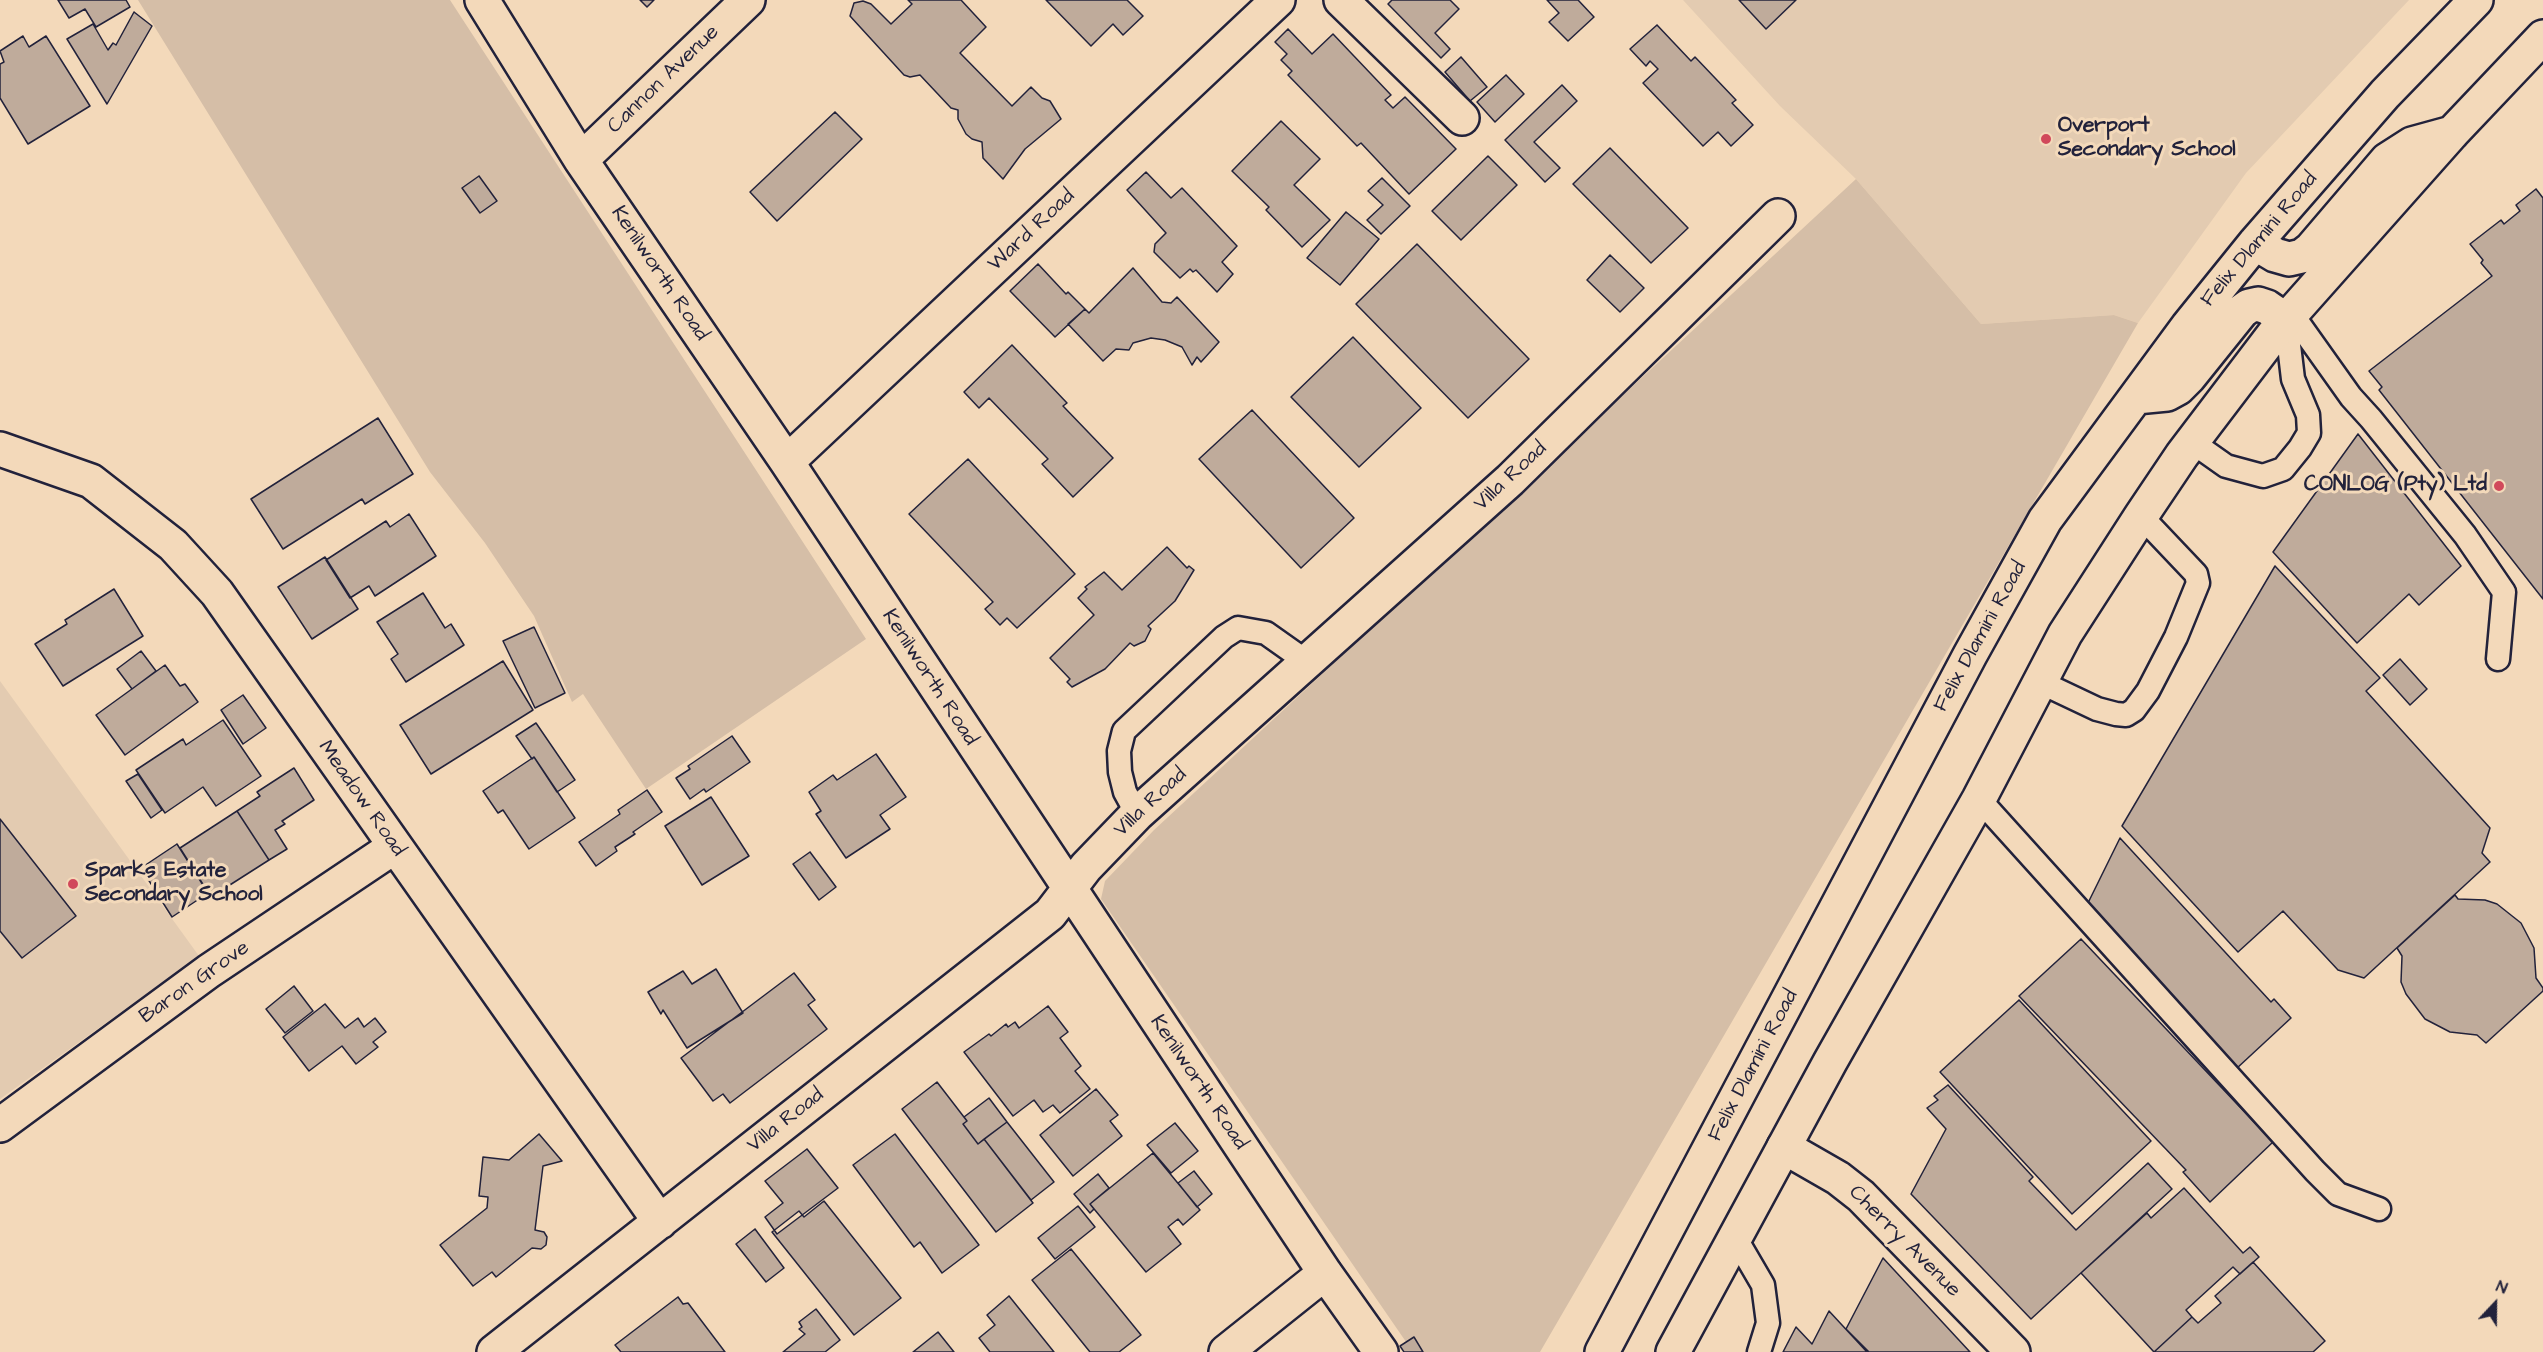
<!DOCTYPE html>
<style>
body{margin:0}
#map{position:relative;width:2543px;height:1352px;overflow:hidden;background:#f3d9ba;font-family:"Architects Daughter",sans-serif}
canvas{display:block}
.north{position:absolute;left:2465px;top:1274px;width:60px;height:60px;-webkit-text-stroke:4px #f3d9ba;paint-order:stroke;rotate:22deg;font-size:16px;font-weight:700;line-height:24px;text-align:center;color:#22223b}
.north::after{content:'';display:block;margin:auto;width:21px;height:27px;background:#22223b;clip-path:polygon(50% 0,100% 100%,50% 72%,0 100%)}
</style>
<div id="map">
<canvas width="2543" height="1352"></canvas>
<div class="north">N</div>
</div>
<script>
const context = document.querySelector('canvas').getContext('2d');
context.lineJoin = 'round';
function fill(path, color) {
  context.fillStyle = color;
  context.fill(path, 'evenodd');
}
function shape(rows) {
  const path = new Path2D();
  for (const r of rows) {
    path.moveTo(r[0], r[1]);
    for (let i = 2; i < r.length; i += 2) path.lineTo(r[i], r[i + 1]);
  }
  return path;
}
function trace(path, color, width, dash) {
  context.strokeStyle = color;
  context.lineWidth = width;
  context.lineCap = dash ? 'butt' : 'round';
  context.setLineDash(dash || []);
  context.stroke(path);
}
function drawText(font, color, halo, rows, align = 'center') {
  context.font = font + ' "Architects Daughter",sans-serif';
  context.lineWidth = 6;
  context.setLineDash([]);
  context.textBaseline = 'middle';
  context.strokeStyle = halo;
  context.fillStyle = color;
  for (const [text, x, y, turn = 0] of rows) {
    context.save();
    context.translate(x, y);
    context.rotate((+turn || 0) * Math.PI / 180);
    context.textAlign = isNaN(turn) ? turn : align;
    if (halo) context.strokeText(text, 0, 0);
    context.fillText(text, 0, 0);
    context.restore();
  }
}
fill(shape([
 [1683,0,2409,0,2246,173,2138,323,2114,315,1981,324,1856,179,1780,106],
 [0,681,199,956,0,1099]
]), '#e3cbb1');
fill(shape([
 [138,0,450,0,866,639,646,789,583,694,572,702,534,616,485,543,430,472],
 [1856,179,1981,324,2114,315,2138,323,1540,1352,1413,1352,1101,899,1105,881,1154,830]
]), '#d5bea7');
const building = shape([
 [58,0,126,0,130,7,96,27,85,9,69,18,58,0],
 [640,0,654,0,647,7,640,0],
 [908,0,961,0,986,27,960,53,1012,106,1031,87,1042,98,1050,101,1061,119,1025,149,1003,179,983,158,982,142,972,139,966,134,958,119,958,110,951,108,920,75,910,77,904,75,850,16,854,3,863,1,871,4,891,24,912,4,908,0],
 [1046,0,1127,0,1143,16,1123,35,1113,24,1091,46,1046,0],
 [1392,0,1450,0,1459,9,1435,33,1450,49,1441,58,1388,4,1392,0],
 [1547,0,1578,0,1594,17,1568,41,1549,22,1559,13,1547,0],
 [1739,0,1796,0,1766,29,1739,0],
 [134,12,152,26,107,104,67,39,93,24,108,50,113,43,116,45,134,12],
 [1657,25,1691,61,1695,57,1736,100,1732,103,1753,125,1731,146,1718,132,1703,146,1643,83,1658,69,1650,61,1646,66,1630,49,1657,25],
 [1288,29,1312,54,1333,34,1391,95,1385,100,1393,108,1405,97,1456,149,1409,194,1361,143,1357,146,1288,75,1292,71,1281,60,1287,54,1275,42,1288,29],
 [23,36,29,47,46,36,90,106,28,144,0,98,0,64,4,62,0,51,23,36],
 [1461,57,1487,87,1470,101,1445,72,1461,57],
 [1506,75,1524,94,1495,122,1477,102,1506,75],
 [1562,85,1577,101,1534,142,1560,168,1545,182,1505,140,1562,85],
 [835,112,862,139,777,221,750,192,835,112],
 [1281,121,1320,159,1294,185,1330,220,1302,247,1266,210,1269,207,1232,171,1281,121],
 [1610,148,1688,228,1651,263,1573,184,1610,148],
 [1488,156,1517,185,1461,240,1432,211,1488,156],
 [1146,172,1171,198,1182,188,1237,246,1222,262,1233,274,1217,292,1196,270,1193,272,1190,269,1180,278,1154,252,1155,244,1166,233,1127,190,1146,172],
 [479,176,497,201,480,213,462,188,479,176],
 [1382,178,1410,206,1381,234,1367,220,1383,205,1368,191,1382,178],
 [2536,189,2543,198,2543,599,2379,390,2382,387,2369,371,2492,276,2481,263,2483,260,2470,244,2501,220,2504,224,2520,211,2516,205,2536,189],
 [1346,212,1379,239,1340,285,1307,258,1346,212],
 [1417,244,1529,359,1468,418,1356,304,1417,244],
 [1610,255,1644,288,1620,312,1587,280,1610,255],
 [1038,264,1066,294,1068,292,1085,309,1055,337,1010,291,1038,264],
 [1133,268,1162,302,1171,303,1177,297,1219,342,1201,362,1197,357,1192,365,1182,347,1165,340,1151,338,1133,343,1129,350,1116,349,1103,361,1068,324,1085,309,1089,313,1133,268],
 [1353,337,1421,408,1359,467,1291,397,1353,337],
 [1012,345,1067,403,1063,406,1113,458,1073,497,1042,464,1048,459,989,398,979,408,964,392,1012,345],
 [1252,410,1354,518,1301,568,1199,459,1252,410],
 [378,418,413,474,365,504,362,499,283,549,251,499,378,418],
 [2358,434,2461,566,2419,605,2409,594,2357,643,2273,552,2358,434],
 [968,459,1075,574,1017,628,1007,618,1000,625,985,609,993,602,909,514,968,459],
 [409,514,436,556,375,596,369,586,350,598,326,560,386,521,390,527,409,514],
 [1167,547,1187,568,1189,566,1194,570,1175,601,1148,626,1151,629,1145,641,1134,646,1130,643,1105,669,1072,687,1067,682,1070,679,1050,658,1094,615,1078,598,1087,589,1085,587,1104,572,1122,590,1167,547],
 [325,557,358,609,312,639,278,587,325,557],
 [2275,566,2380,678,2366,691,2490,828,2482,853,2490,862,2364,978,2338,970,2283,911,2238,952,2122,826,2275,566],
 [114,589,143,636,63,686,35,644,67,624,65,620,114,589],
 [423,593,445,628,451,624,464,645,406,682,391,659,398,654,377,622,423,593],
 [534,627,565,693,535,708,503,641,534,627],
 [141,651,156,671,132,689,117,669,141,651],
 [2400,659,2427,689,2410,705,2383,675,2400,659],
 [503,661,533,710,431,774,400,725,503,661],
 [165,665,180,686,185,684,198,702,125,755,96,715,165,665],
 [243,695,266,728,243,744,221,710,243,695],
 [223,720,261,776,216,806,203,787,165,813,136,770,183,739,186,745,223,720],
 [536,723,575,780,557,792,534,757,532,759,516,736,536,723],
 [732,736,750,762,706,792,704,789,690,799,676,778,690,769,688,766,732,736],
 [876,754,906,797,880,815,890,829,846,858,816,814,821,811,809,792,833,775,837,780,876,754],
 [534,757,575,818,529,849,503,810,498,813,483,791,534,757],
 [294,768,314,800,282,821,285,824,275,830,287,849,269,860,237,811,260,796,257,792,294,768],
 [138,774,162,810,151,818,126,781,138,774],
 [647,790,662,812,633,832,635,834,615,847,617,851,596,866,579,842,620,814,618,810,647,790],
 [711,797,749,856,702,885,665,826,711,797],
 [237,811,269,860,211,897,180,848,237,811],
 [0,819,76,916,22,958,0,931,0,819],
 [2120,838,2271,1002,2274,999,2291,1018,2236,1069,2086,907,2120,838],
 [177,844,208,893,172,917,141,868,177,844],
 [810,852,836,887,819,900,793,864,810,852],
 [2455,895,2458,899,2485,900,2497,904,2521,923,2534,948,2536,978,2543,988,2543,991,2486,1043,2477,1035,2450,1032,2425,1019,2406,994,2401,982,2402,956,2397,948,2455,895],
 [2081,939,2273,1142,2210,1202,2183,1172,2186,1170,2019,996,2081,939],
 [716,969,743,1013,687,1048,663,1010,661,1014,648,992,683,971,692,984,716,969],
 [794,973,815,1000,808,1005,827,1029,730,1103,723,1094,713,1101,681,1058,794,973],
 [294,986,313,1011,285,1033,266,1009,294,986],
 [2019,1000,2151,1141,2072,1214,1940,1072,2019,1000],
 [325,1004,345,1028,358,1018,364,1027,375,1018,386,1032,373,1042,378,1047,356,1064,342,1046,309,1071,283,1037,325,1004],
 [1048,1006,1068,1032,1060,1038,1081,1066,1075,1071,1090,1089,1060,1113,1053,1105,1043,1112,1034,1100,1013,1116,964,1052,989,1034,991,1036,1006,1024,1008,1027,1015,1022,1019,1028,1048,1006],
 [937,1082,967,1121,963,1124,978,1144,984,1139,1033,1203,996,1232,902,1109,937,1082],
 [1948,1085,2033,1177,2029,1181,2076,1230,2148,1163,2172,1189,2031,1319,1911,1194,1946,1129,1927,1108,1938,1100,1934,1096,1948,1085],
 [1096,1089,1118,1115,1110,1121,1122,1136,1073,1176,1040,1135,1096,1089],
 [989,1098,1007,1122,978,1144,963,1124,967,1121,964,1117,989,1098],
 [1007,1122,1054,1182,1031,1200,984,1139,1007,1122],
 [1175,1123,1198,1151,1171,1173,1147,1145,1175,1123],
 [539,1134,562,1161,543,1166,535,1230,544,1232,547,1237,546,1245,541,1249,532,1248,496,1277,492,1272,473,1286,440,1245,487,1208,488,1197,479,1196,483,1157,509,1160,539,1134],
 [895,1134,979,1245,942,1273,920,1242,914,1247,853,1165,895,1134],
 [807,1149,838,1188,777,1234,765,1217,783,1203,765,1181,807,1149],
 [1153,1153,1200,1210,1183,1225,1178,1219,1168,1227,1181,1244,1146,1272,1090,1204,1153,1153],
 [1194,1171,1212,1194,1197,1207,1178,1183,1194,1171],
 [1098,1174,1109,1188,1090,1204,1094,1209,1090,1213,1074,1194,1098,1174],
 [2184,1188,2243,1253,2250,1247,2259,1257,2240,1274,2233,1267,2186,1310,2192,1317,2154,1352,2081,1273,2147,1213,2151,1218,2184,1188],
 [824,1201,901,1298,854,1335,772,1232,799,1211,804,1217,824,1201],
 [1078,1206,1095,1227,1055,1259,1038,1238,1078,1206],
 [755,1229,784,1268,766,1282,736,1244,755,1229],
 [1071,1249,1141,1335,1119,1352,1090,1352,1032,1280,1071,1249],
 [1883,1258,1970,1352,1869,1352,1846,1329,1883,1258],
 [2253,1262,2325,1341,2313,1352,2154,1352,2192,1317,2198,1323,2221,1303,2215,1296,2253,1262],
 [1009,1296,1054,1352,990,1352,979,1338,995,1325,987,1315,1009,1296],
 [678,1297,683,1304,688,1303,725,1352,621,1352,615,1345,678,1297],
 [816,1309,840,1340,825,1352,783,1352,805,1334,799,1329,802,1327,799,1322,816,1309],
 [1829,1311,1867,1352,1783,1352,1796,1327,1812,1344,1829,1311],
 [938,1332,954,1352,913,1352,938,1332],
 [1414,1337,1423,1352,1404,1352,1400,1346,1414,1337]
]);
fill(building, '#bfab9b');
trace(building, '#22223b', 1.5);
const service = shape([
 [2292,314,2351,397,2371,419,2465,535,2504,592,2498,659],
 [2192,442,2226,466,2263,476,2283,469,2300,448,2309,433,2308,415,2293,379,2286,320],
 [2040,682,2097,709,2116,714,2126,715,2134,710,2148,691,2176,637,2198,583,2196,574,2141,516],
 [1979,799,2315,1171,2338,1194,2379,1209],
 [1137,814,1125,792,1120,772,1119,751,1124,731,1224,637,1238,628,1266,633,1307,662],
 [1735,1237,1763,1285,1768,1323,1759,1352]
]);
const minor = shape([
 [482,0,581,160,787,462,1325,1273,1381,1352],
 [1341,0,1462,118],
 [581,160,748,0],
 [0,449,91,481,173,545,217,593,660,1222],
 [787,462,1278,0],
 [0,1125,209,971,394,847],
 [1784,1147,1838,1178,1861,1196,2013,1352],
 [494,1352,1050,914,1086,867,1137,814,1510,480,1778,216],
 [1226,1352,1325,1273]
]);
const secondary = shape([
 [2255,243,2275,255,2289,259,2302,256,2311,249,2387,160,2412,144,2452,133],
 [2136,397,2167,394,2178,388,2189,377,2242,311,2249,306,2258,304,2267,307,2286,320],
 [1602,1352,1970,655,2045,520,2188,326,2255,243,2385,94,2476,0],
 [1673,1352,1830,1062,1979,799,2065,634,2141,516,2182,455,2277,330,2452,133,2543,37]
]);
trace(service, '#22223b', 27);
trace(minor, '#22223b', 38);
trace(secondary, '#22223b', 38);
trace(service, '#f3d9ba', 22);
trace(minor, '#f3d9ba', 33);
trace(secondary, '#f3d9ba', 33);
for (const [x, y, r, color] of [
 [2046,139,6,"#d1495b"],
 [2499,486,6,"#d1495b"],
 [73,884,6,"#d1495b"]
]) {
  const dot = new Path2D();
  dot.arc(x, y, r, 0, 2 * Math.PI);
  context.fillStyle = color;
  context.fill(dot);
  trace(dot, '#f3d9ba', 2);
}
drawText('21px', '#22223b', '#f3d9ba', [
 ["Cannon Avenue",664,80,-44],
 ["Ward Road",1032,231,-43],
 ["Felix Dlamini Road",2260,240,-50],
 ["Kenilworth Road",659,274,56],
 ["Villa Road",1511,477,-43],
 ["Felix Dlamini Road",1981,637,-61],
 ["Kenilworth Road",929,678,57],
 ["Meadow Road",361,799,55],
 ["Villa Road",1151,803,-43],
 ["Baron Grove",195,983,-35],
 ["Felix Dlamini Road",1754,1066,-62],
 ["Kenilworth Road",1198,1083,56],
 ["Villa Road",786,1121,-38],
 ["Cherry Avenue",1904,1242,45]
]);
drawText('bold 21px', '#22223b', '#f3d9ba', [
 ["Overport",2058,127],
 ["Secondary School",2058,151],
 ["CONLOG (Pty) Ltd",2487,486,"right"],
 ["Sparks Estate",85,872],
 ["Secondary School",85,896]
], 'left');
</script>
